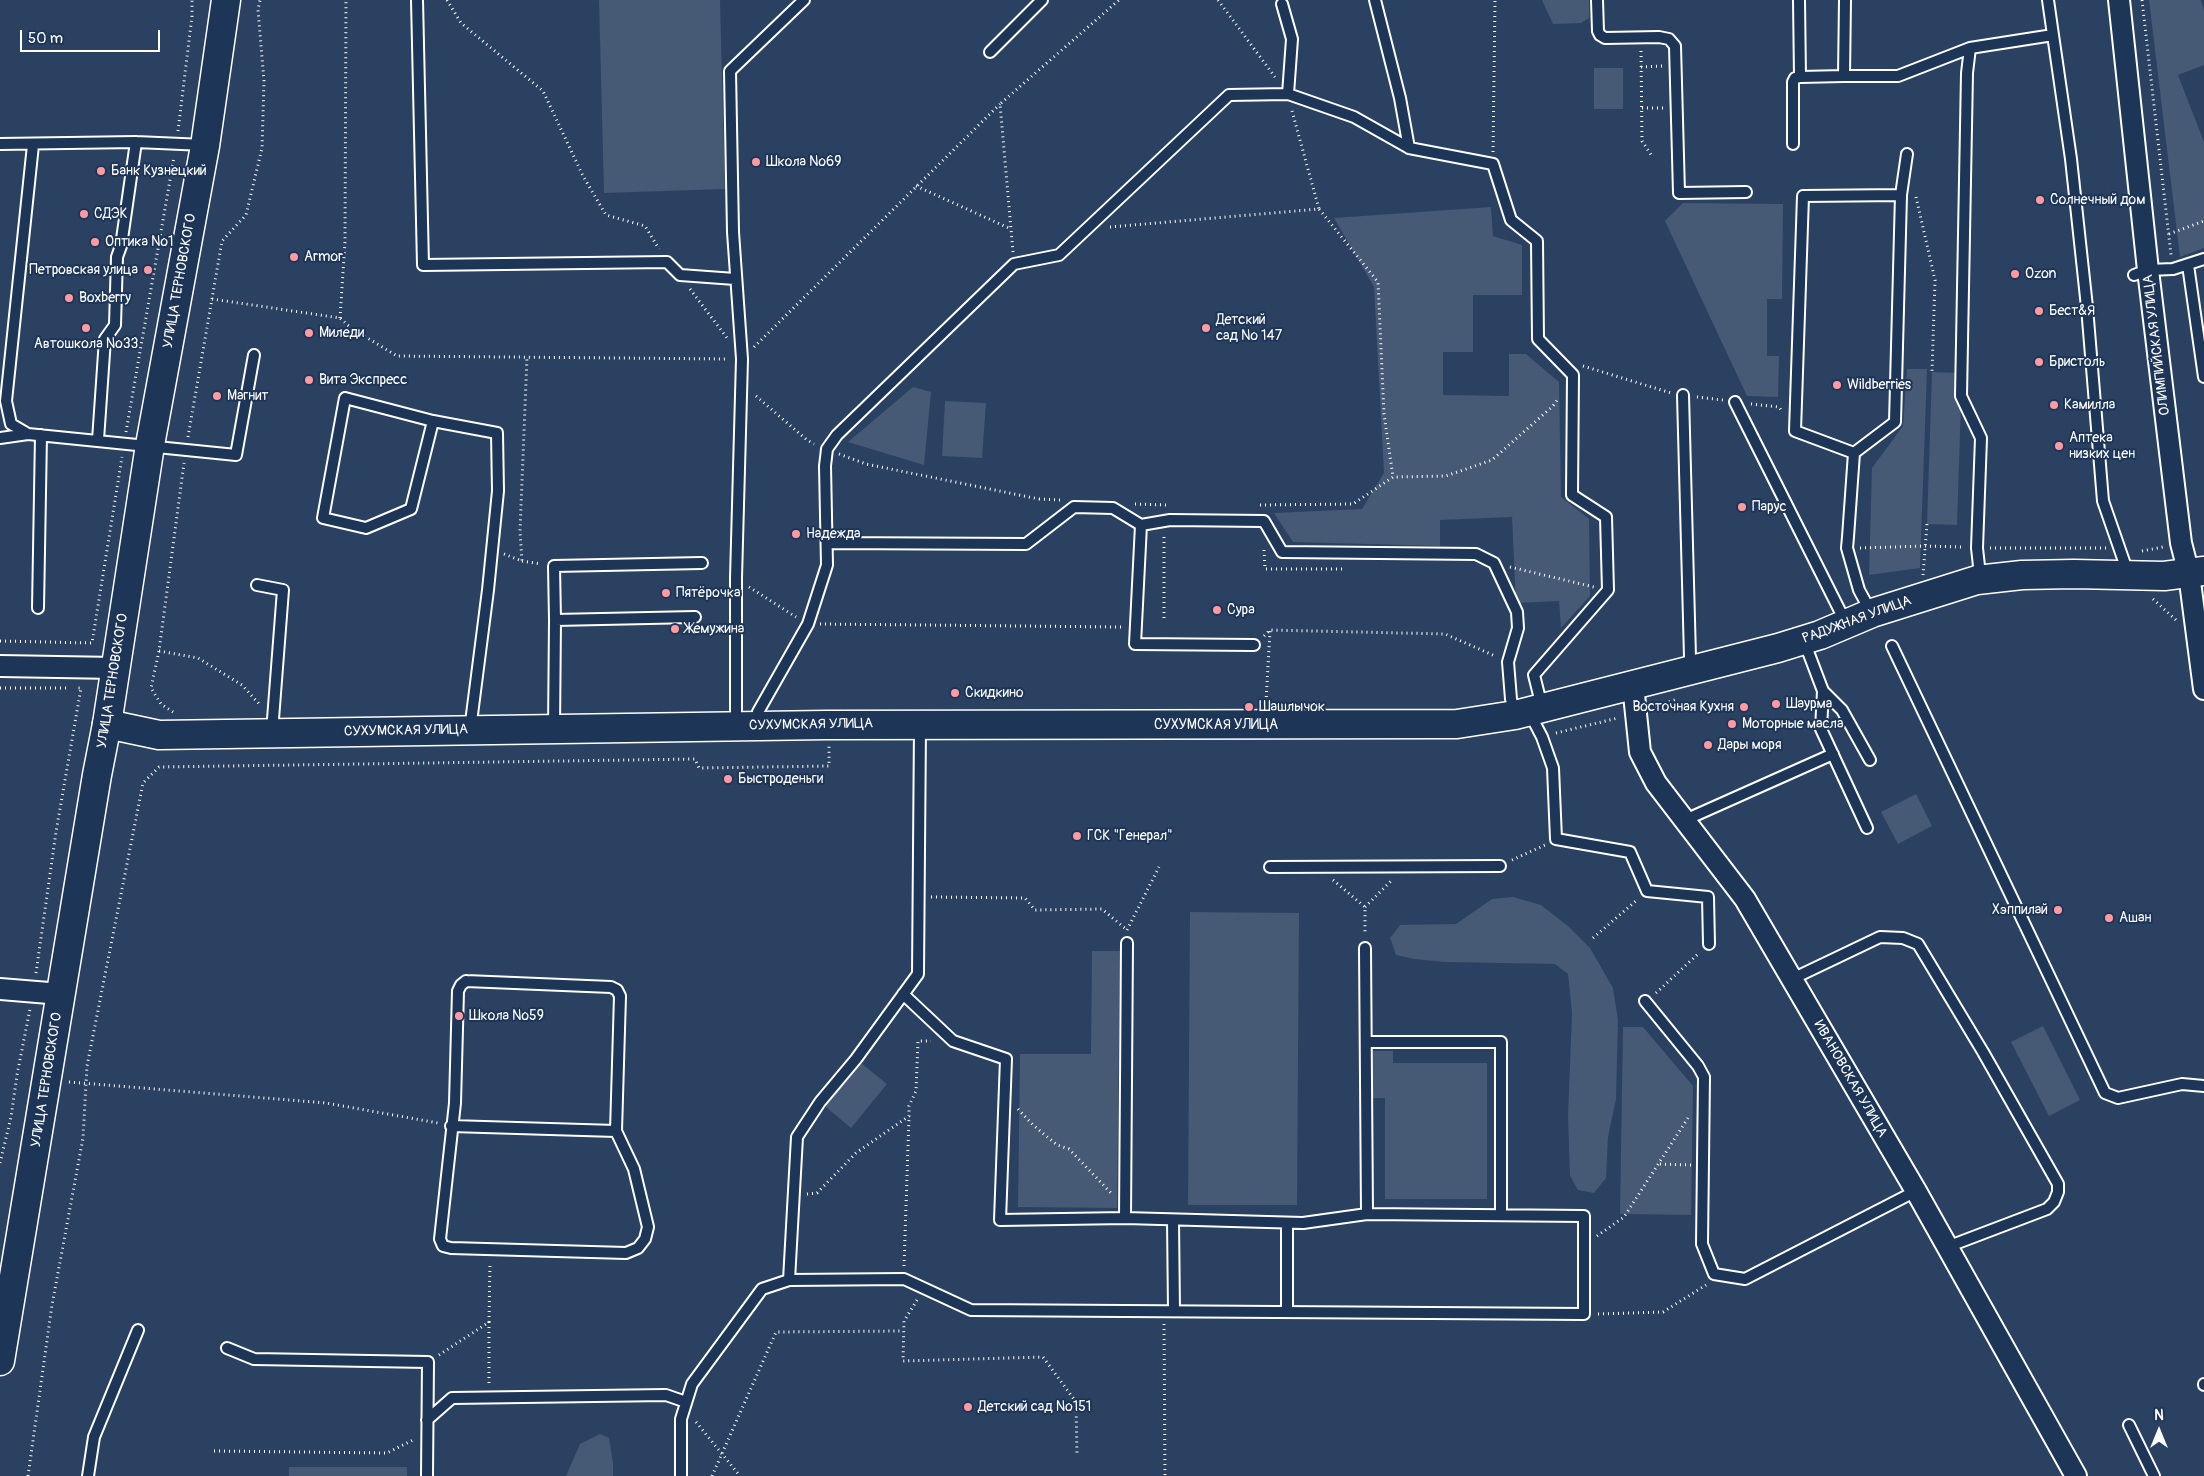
<!DOCTYPE html>
<meta charset="utf-8">
<style>
body{margin:0}
#map{position:relative;width:2204px;height:1476px;overflow:hidden;background:#2a4161;font-family:Pangolin,sans-serif}
canvas{display:block}
.north{position:absolute;left:2134px;top:1406px;width:50px;height:50px;-webkit-text-stroke:4px #1d3557;paint-order:stroke;rotate:0deg;font-size:14px;font-weight:700;line-height:20px;text-align:center;color:#fff}
.north::after{content:'';display:block;margin:auto;width:18px;height:22px;background:#fff;clip-path:polygon(50% 0,100% 100%,50% 72%,0 100%)}
.scale{position:absolute;left:20px;top:30px;width:140px;height:22px;box-sizing:border-box;border:2px solid #fff;border-top:0;padding-left:6px;font-size:15px;line-height:18px;white-space:nowrap;color:#fff;-webkit-text-stroke:4px #1d3557;paint-order:stroke}
</style>
<div id="map">
<canvas width="2204" height="1476"></canvas>
<div class="north">N</div>
<div class="scale">50 m</div>
</div>
<script>
const context = document.querySelector('canvas').getContext('2d');
context.lineJoin = 'round';
function fill(path, color) {
  context.fillStyle = color;
  context.fill(path, 'evenodd');
}
function shape(rows) {
  const path = new Path2D();
  for (const r of rows) {
    path.moveTo(r[0], r[1]);
    for (let i = 2; i < r.length; i += 2) path.lineTo(r[i], r[i + 1]);
  }
  return path;
}
function trace(path, color, width, dash) {
  context.strokeStyle = color;
  context.lineWidth = width;
  context.lineCap = dash ? 'butt' : 'round';
  context.setLineDash(dash || []);
  context.stroke(path);
}
function drawText(font, color, halo, rows, align = 'center') {
  context.font = font + ' Pangolin,sans-serif';
  context.lineWidth = 4;
  context.setLineDash([]);
  context.textBaseline = 'middle';
  context.strokeStyle = halo;
  context.fillStyle = color;
  for (const [text, x, y, turn = 0] of rows) {
    context.save();
    context.translate(x, y);
    context.rotate((+turn || 0) * Math.PI / 180);
    context.textAlign = isNaN(turn) ? turn : align;
    if (halo) context.strokeText(text, 0, 0);
    context.fillText(text, 0, 0);
    context.restore();
  }
}
fill(shape([
 [599,0,720,0,725,189,604,193],
 [1542,0,1589,0,1589,18,1581,23,1553,24],
 [2149,0,2201,0,2204,10,2204,65,2178,75,2204,142,2204,248,2180,257],
 [1594,68,1623,68,1623,109,1594,109],
 [1683,203,1783,204,1782,299,1767,299,1767,356,1779,356,1778,397,1747,396,1665,221],
 [1491,207,1493,236,1522,245,1522,295,1473,295,1473,352,1443,352,1443,395,1509,396,1509,354,1526,354,1559,382,1561,497,1589,519,1590,596,1561,628,1559,601,1516,603,1512,517,1440,520,1440,546,1293,542,1274,513,1362,509,1384,473,1374,287,1334,218],
 [1907,369,1927,369,1920,568,1869,575,1872,468,1903,426],
 [1932,372,1962,373,1957,525,1927,524],
 [913,387,931,392,924,465,848,442],
 [945,401,986,403,982,458,942,456],
 [1916,794,1932,826,1898,844,1881,812],
 [1513,897,1541,905,1568,926,1590,948,1613,988,1618,1020,1616,1099,1608,1137,1606,1178,1594,1193,1578,1190,1570,1176,1568,1116,1572,1013,1568,974,1555,964,1445,962,1414,959,1396,955,1390,938,1400,925,1456,924,1492,899],
 [1190,912,1299,913,1297,1205,1188,1205],
 [1092,951,1120,951,1117,1208,1018,1207,1020,1054,1091,1054],
 [2043,1026,2080,1100,2049,1116,2011,1042],
 [1623,1027,1643,1027,1693,1086,1691,1215,1620,1214],
 [1373,1051,1393,1051,1393,1063,1487,1063,1487,1199,1385,1199,1385,1098,1373,1098],
 [856,1059,887,1084,851,1128,820,1102],
 [600,1434,609,1438,613,1463,613,1476,566,1476,580,1444],
 [289,1467,407,1467,407,1476,289,1476]
]), '#465975');
const lane = shape([
 [417,0,423,265,667,262,680,275,735,279],
 [1375,0,1400,98,1409,148,1493,164,1511,220,1537,241,1538,339,1573,375,1572,495,1606,517,1608,590,1534,675,1542,707],
 [1597,0,1598,31,1600,35,1605,38,1659,37,1669,39,1675,46,1679,193,1746,192],
 [1799,0,1800,77,1844,76],
 [1845,0,1844,76,1898,76,1970,48],
 [2048,0,2053,35],
 [1282,4,1292,39,1288,94],
 [990,52,1042,0],
 [0,144,136,142,204,145],
 [1793,144,1793,82,1795,78,1800,77],
 [33,145,6,401,11,424,28,434,236,455,254,355],
 [1901,195,1907,154],
 [2188,265,2204,377],
 [2134,275,2148,270,2173,269,2204,259],
 [1683,395,1690,657],
 [1735,402,1846,623],
 [433,421,411,509,366,528,323,518,345,398,433,421,497,433,498,491,488,590,470,730],
 [0,438,28,434],
 [98,440,105,339,115,325,117,257,121,246,136,142],
 [1854,453,1795,431,1803,196,1901,195,1895,422,1854,453,1848,537,1847,548,1859,590,1871,612],
 [1141,525,1170,520,1264,521,1282,552,1476,554,1494,563,1517,612,1518,628,1508,662,1511,699,1515,714],
 [827,543,1026,544,1074,507,1113,508,1141,525,1135,644,1254,645],
 [1977,579,1979,566,1977,548,1981,438,1961,396,1967,73,1970,48,2053,35,2071,159,2087,307,2103,501,2128,573],
 [257,585,283,590,272,732],
 [38,608,41,435],
 [695,617,555,620,554,566,702,563],
 [1804,641,1823,691,1821,729,1867,828],
 [1892,646,2105,1093,2118,1098,2182,1084,2204,1086],
 [1823,691,1842,710,1870,760],
 [1530,714,1542,737,1553,768,1556,839,1630,852,1647,891,1708,897,1709,944],
 [736,725,736,578,742,359,733,232,730,71,804,0],
 [756,725,758,712,808,624,827,565,825,466,827,449,837,435,1014,264,1059,255,1229,95,1288,94,1354,117,1409,148],
 [554,729,555,620],
 [1685,820,1833,754],
 [1270,867,1500,866],
 [1792,979,1880,937,1903,938,1918,944,1983,1052,2058,1184,2058,1192,2054,1202,2047,1209,1947,1247],
 [466,981,611,987,617,990,620,996,616,1131,634,1169,648,1227,645,1239,638,1248,626,1253,451,1248,443,1246,440,1239,455,1103,458,991,461,985,466,981],
 [903,994,953,1041,1006,1059,1000,1220,1125,1218,1127,943],
 [1645,1001,1698,1066,1704,1077,1702,1244,1714,1274,1745,1279,1916,1191],
 [1366,1042,1501,1042,1501,1215],
 [451,1126,616,1131],
 [1125,1218,1303,1223,1367,1214,1365,948],
 [1173,1220,1174,1311],
 [789,1280,797,1137,820,1102,856,1059,918,974,920,726],
 [1287,1312,1287,1223],
 [227,1348,254,1359,428,1362,427,1476],
 [2204,1384,2204,1385],
 [427,1420,452,1398,666,1395,686,1402],
 [2129,1425,2154,1476],
 [88,1476,94,1437,138,1330],
 [681,1476,681,1419,692,1384,762,1289,789,1280,904,1279,971,1310,1584,1314,1584,1216,1367,1214]
]);
const street = shape([
 [2119,0,2148,270,2181,543,2189,574,2204,689],
 [0,666,116,668],
 [1633,685,1640,752,1656,783,1745,899,1916,1191,2076,1476],
 [0,989,61,994]
]);
const secondary = shape([
 [107,724,159,735,826,725,1457,724,1515,715,1778,648,1820,635,1872,613,1977,580,2022,575,2074,574,2164,576,2204,571]
]);
const primary = shape([
 [0,1361,97,775,107,724,150,445,205,146,226,0]
]);
trace(lane, '#fff', 14);
trace(street, '#fff', 24);
trace(secondary, '#fff', 31);
trace(primary, '#fff', 31);
trace(shape([
 [447,0,461,23,543,91,583,176,606,215,645,226,659,249],
 [1218,0,1275,77],
 [2142,0,2171,255],
 [1641,51,1642,141,1652,156],
 [1641,67,1663,66],
 [1642,108,1664,108],
 [1292,111,1319,209],
 [178,131,192,16,192,0],
 [1493,152,1495,0],
 [916,186,1011,229],
 [1916,197,1935,280,1932,372],
 [1110,227,1319,209,1378,282,1384,414,1393,477],
 [2169,234,2204,221],
 [1013,252,1000,104,1119,0],
 [690,289,727,338],
 [212,299,340,318,351,328,397,356,728,359],
 [340,318,345,242,346,0],
 [754,347,1000,104],
 [1583,366,1671,393],
 [756,396,807,440,814,444],
 [1697,397,1723,400],
 [1751,404,1779,407,1781,410],
 [126,432,174,157],
 [188,437,222,241,246,215,262,148,264,81,258,10,260,0],
 [839,454,866,464,1039,499],
 [1039,499,1061,500],
 [1135,504,1166,505],
 [1260,505,1353,504,1393,477,1446,476,1492,460,1553,406,1558,399],
 [1860,548,1925,546,1964,547],
 [1990,548,2106,548],
 [1264,550,1265,569,1342,569],
 [2142,551,2163,547],
 [504,554,522,561,520,531,527,357],
 [522,561,541,564],
 [1510,567,1594,587],
 [1923,575,1927,524],
 [749,587,796,617],
 [2153,599,2176,620],
 [1164,618,1164,533],
 [820,624,1122,627],
 [1264,636,1270,630,1445,634,1495,656],
 [0,641,92,643,122,457],
 [159,651,198,658,242,685,261,706],
 [0,688,69,688],
 [1266,702,1270,631],
 [1655,707,1677,699],
 [173,712,161,704,151,688,159,651,184,463],
 [1556,733,1618,718],
 [1512,860,1545,845],
 [1333,880,1365,907,1365,934],
 [931,897,1025,898,1035,910,1102,909,1127,930],
 [1365,907,1391,881],
 [1127,930,1159,867],
 [1593,938,1637,900],
 [36,973,56,832,81,688,78,688],
 [1656,993,1699,953],
 [69,1082,326,1103,438,1123],
 [1018,1109,1033,1125,1057,1145,1069,1149,1111,1193],
 [0,1163,11,1117,17,1075,30,1009],
 [1660,1164,1691,1165],
 [807,1194,817,1193,856,1153,909,1116,909,1106,916,1091,918,1041,931,1041],
 [1597,1236,1624,1217,1688,1118],
 [904,1266,909,1117],
 [917,1300,904,1321,903,1361,1043,1357,1076,1402,1077,1456],
 [1598,1314,1663,1312,1706,1285],
 [489,1322,489,1386],
 [1164,1324,1165,1476],
 [439,1355,489,1322,490,1263],
 [696,1422,740,1476],
 [214,1451,387,1453,413,1440],
 [28,1476,52,1305,83,1138,87,1066,143,783,159,767,695,759,699,768,829,766,829,746],
 [712,1476,776,1332,903,1331]
]), '#fff', 3, [1, 4]);
trace(lane, '#1d3557', 10);
trace(street, '#1d3557', 20);
trace(secondary, '#1d3557', 28);
trace(primary, '#1d3557', 28);
for (const [x, y, r, color] of [
 [756,162,5,"#ff9aa2"],
 [101,171,5,"#ff9aa2"],
 [2040,200,5,"#ff9aa2"],
 [84,214,5,"#ff9aa2"],
 [95,242,5,"#ff9aa2"],
 [294,257,5,"#ff9aa2"],
 [148,270,5,"#ff9aa2"],
 [2015,274,5,"#ff9aa2"],
 [69,298,5,"#ff9aa2"],
 [2039,311,5,"#ff9aa2"],
 [86,328,5,"#ff9aa2"],
 [1206,328,5,"#ff9aa2"],
 [309,333,5,"#ff9aa2"],
 [2039,362,5,"#ff9aa2"],
 [309,380,5,"#ff9aa2"],
 [1837,385,5,"#ff9aa2"],
 [217,396,5,"#ff9aa2"],
 [2054,405,5,"#ff9aa2"],
 [2059,446,5,"#ff9aa2"],
 [1742,507,5,"#ff9aa2"],
 [796,534,5,"#ff9aa2"],
 [666,593,5,"#ff9aa2"],
 [1217,610,5,"#ff9aa2"],
 [675,629,5,"#ff9aa2"],
 [955,693,5,"#ff9aa2"],
 [1776,704,5,"#ff9aa2"],
 [1249,707,5,"#ff9aa2"],
 [1744,707,5,"#ff9aa2"],
 [1732,724,5,"#ff9aa2"],
 [1708,745,5,"#ff9aa2"],
 [728,779,5,"#ff9aa2"],
 [1077,836,5,"#ff9aa2"],
 [2058,910,5,"#ff9aa2"],
 [2109,918,5,"#ff9aa2"],
 [459,1016,5,"#ff9aa2"],
 [968,1407,5,"#ff9aa2"]
]) {
  const dot = new Path2D();
  dot.arc(x, y, r, 0, 2 * Math.PI);
  context.fillStyle = color;
  context.fill(dot);
  trace(dot, '#1d3557', 2);
}
drawText('14px', '#fff', '#1d3557', [
 ["Школа №69",766,162],
 ["Банк Кузнецкий",111,171],
 ["Солнечный дом",2050,200],
 ["СДЭК",94,214],
 ["Оптика №1",105,242],
 ["Armor",304,257],
 ["Петровская улица",138,270,"right"],
 ["Ozon",2025,274],
 ["Boxberry",79,298],
 ["Бест&Я",2049,311],
 ["Детский",1216,320],
 ["сад № 147",1216,336],
 ["Миледи",319,333],
 ["Автошкола №33",86,344,"center"],
 ["Бристоль",2049,362],
 ["Вита Экспресс",319,380],
 ["Wildberries",1847,385],
 ["Магнит",227,396],
 ["Камилла",2064,405],
 ["Аптека",2069,438],
 ["низких цен",2069,454],
 ["Парус",1752,507],
 ["Надежда",806,534],
 ["Пятёрочка",676,593],
 ["Сура",1227,610],
 ["Жемужина",685,629],
 ["Скидкино",965,693],
 ["Шаурма",1786,704],
 ["Шашлычок",1259,707],
 ["Восточная Кухня",1734,707,"right"],
 ["Моторные масла",1742,724],
 ["Дары моря",1718,745],
 ["Быстроденьги",738,779],
 ["ГСК \"Генерал\"",1087,836],
 ["Хэппилай",2048,910,"right"],
 ["Ашан",2119,918],
 ["Школа №59",469,1016],
 ["Детский сад №151",978,1407]
], 'left');
drawText('14px', '#fff', '#1d3557', [
 ["УЛИЦА ТЕРНОВСКОГО",180,281,-80],
 ["ОЛИМПИЙСКАЯ УЛИЦА",2157,345,-97],
 ["РАДУЖНАЯ УЛИЦА",1857,620,-20],
 ["УЛИЦА ТЕРНОВСКОГО",113,681,-81],
 ["СУХУМСКАЯ УЛИЦА",811,725,-1],
 ["СУХУМСКАЯ УЛИЦА",1216,725],
 ["СУХУМСКАЯ УЛИЦА",406,731,-1],
 ["ИВАНОВСКАЯ УЛИЦА",1850,1079,60],
 ["УЛИЦА ТЕРНОВСКОГО",47,1080,-81]
]);
</script>
